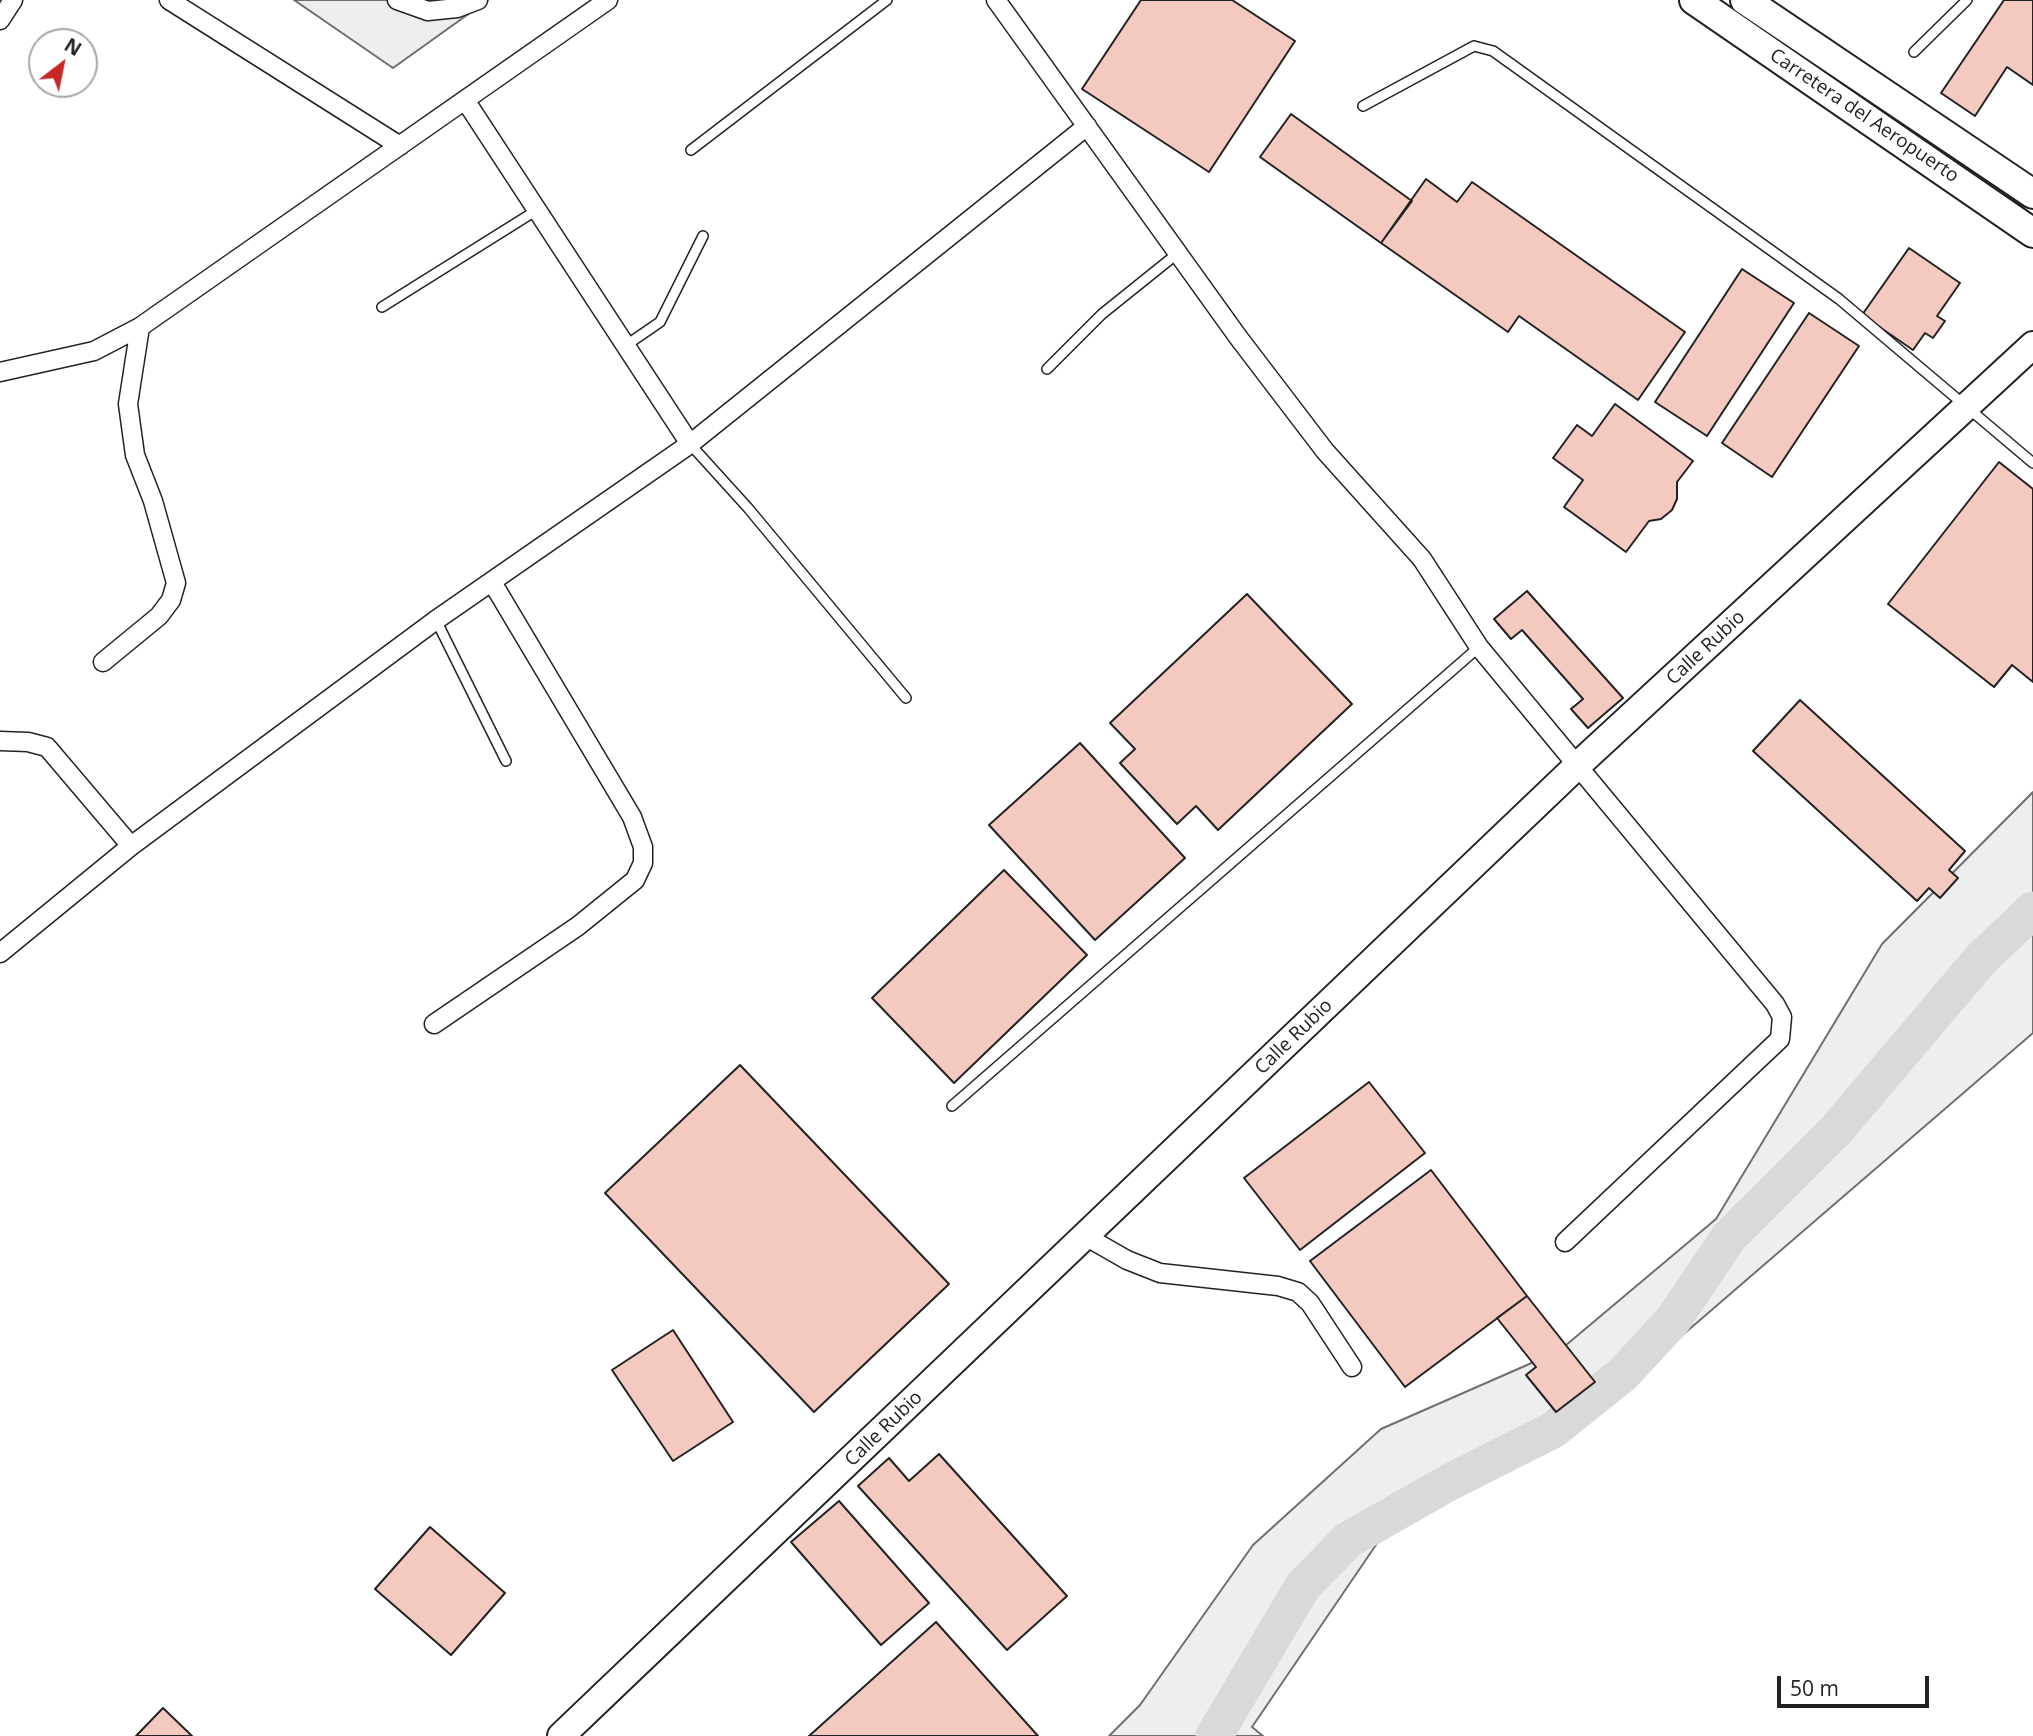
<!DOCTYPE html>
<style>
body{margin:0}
#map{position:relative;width:2033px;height:1736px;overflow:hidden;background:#fff;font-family:"Open Sans",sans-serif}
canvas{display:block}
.north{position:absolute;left:28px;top:28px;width:70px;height:70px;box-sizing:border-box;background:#fff;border:2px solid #a7a7a7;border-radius:50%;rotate:32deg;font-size:19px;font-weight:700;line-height:28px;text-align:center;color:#222}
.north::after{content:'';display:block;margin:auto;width:24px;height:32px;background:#c62828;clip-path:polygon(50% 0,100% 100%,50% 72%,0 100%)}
.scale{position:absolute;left:1777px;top:1676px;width:152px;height:32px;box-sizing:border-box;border:4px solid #222;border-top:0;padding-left:9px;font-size:21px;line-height:24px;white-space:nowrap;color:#222;-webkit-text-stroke:5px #fff;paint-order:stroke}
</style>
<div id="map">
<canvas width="2033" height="1736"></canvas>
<div class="north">N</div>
<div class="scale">50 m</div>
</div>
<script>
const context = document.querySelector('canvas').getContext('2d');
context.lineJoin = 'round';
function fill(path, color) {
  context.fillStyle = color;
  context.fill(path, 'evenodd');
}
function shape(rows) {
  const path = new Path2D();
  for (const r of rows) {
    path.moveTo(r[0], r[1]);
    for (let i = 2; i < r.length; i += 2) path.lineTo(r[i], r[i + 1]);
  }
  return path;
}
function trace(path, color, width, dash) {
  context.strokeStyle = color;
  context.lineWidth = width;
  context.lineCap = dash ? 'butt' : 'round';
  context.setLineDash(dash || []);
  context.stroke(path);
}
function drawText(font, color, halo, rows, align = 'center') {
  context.font = font + ' "Open Sans",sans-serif';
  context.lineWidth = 5;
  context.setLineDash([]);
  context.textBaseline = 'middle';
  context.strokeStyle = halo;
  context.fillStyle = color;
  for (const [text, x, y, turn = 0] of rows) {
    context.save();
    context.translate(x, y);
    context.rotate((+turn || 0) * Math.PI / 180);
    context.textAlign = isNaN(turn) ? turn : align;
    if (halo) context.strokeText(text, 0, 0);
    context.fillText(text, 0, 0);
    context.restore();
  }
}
const green = shape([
 [294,0,488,0,393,68,294,0],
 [2033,792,2033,1033,1584,1420,1378,1542,1252,1727,1263,1736,1109,1736,1140,1705,1253,1545,1381,1429,1559,1351,1716,1219,1882,944,2033,792]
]);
fill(green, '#eee');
trace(green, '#6f6f6f', 2);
trace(shape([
 [1214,1736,1303,1586,1348,1540,1448,1483,1553,1430,1623,1374,1673,1320,1729,1237,1837,1129,1981,959,2033,910]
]), '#d9d9d9', 37);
const building = shape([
 [1141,0,1232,0,1295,41,1209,172,1082,89,1141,0],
 [2004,0,2033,0,2033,85,2007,67,1975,116,1941,93,2004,0],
 [1291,114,1412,201,1381,243,1260,157,1291,114],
 [1426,179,1457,202,1472,182,1685,332,1638,400,1519,316,1508,332,1381,243,1426,179],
 [1909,248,1960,283,1937,316,1945,321,1933,338,1925,333,1913,350,1862,315,1909,248],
 [1742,269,1794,303,1707,436,1655,402,1742,269],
 [1809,313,1859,346,1772,477,1722,443,1809,313],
 [1615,404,1693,461,1677,482,1677,499,1672,510,1661,519,1649,521,1626,552,1564,507,1583,480,1553,458,1577,425,1592,436,1615,404],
 [1999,462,2033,489,2033,682,2012,665,1994,687,1888,604,1999,462],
 [1527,591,1623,698,1588,728,1571,709,1583,699,1522,630,1511,639,1494,619,1527,591],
 [1247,594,1352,704,1218,830,1196,806,1177,824,1120,763,1135,749,1110,723,1247,594],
 [1800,700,1965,851,1949,870,1958,878,1940,898,1929,888,1917,901,1753,751,1800,700],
 [1080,743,1185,858,1095,940,989,825,1080,743],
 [1004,870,1087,955,954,1083,872,998,1004,870],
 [740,1065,949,1284,814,1412,605,1193,740,1065],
 [1369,1082,1425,1153,1300,1250,1244,1178,1369,1082],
 [1431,1170,1527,1296,1405,1387,1310,1261,1431,1170],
 [1527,1296,1595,1382,1556,1412,1526,1375,1536,1367,1497,1318,1527,1296],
 [673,1330,733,1422,673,1461,612,1370,673,1330],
 [939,1454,1067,1596,1007,1650,858,1486,889,1458,909,1481,939,1454],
 [839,1501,929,1603,881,1645,791,1542,839,1501],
 [430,1527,505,1593,451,1655,375,1589,430,1527],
 [936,1622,1038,1736,809,1736,936,1622],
 [163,1708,192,1736,136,1736,163,1708]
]);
fill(building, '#f3c9c0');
trace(building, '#222', 2);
const lane = shape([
 [1914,52,1967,0],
 [1363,106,1474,46,1493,51,1839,299,2033,463],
 [691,150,887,0],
 [382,307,537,210],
 [625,346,660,322,703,236],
 [1047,369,1102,314,1178,253],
 [690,444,748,508,906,698],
 [436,620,506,761],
 [952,1106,1479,647]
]);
const street = shape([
 [169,0,400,146],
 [397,0,428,11,457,8,478,0],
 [996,0,1238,337,1325,451,1422,559,1479,647,1775,1004,1782,1017,1780,1039,1565,1242],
 [0,20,13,0],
 [465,100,690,444],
 [0,372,94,351,140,327,608,0],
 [103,662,159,616,171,600,176,583,153,501,135,455,128,404,140,327],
 [0,741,28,742,47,747,131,846],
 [0,953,131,846,436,620,690,444,1087,126],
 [434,1024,578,926,635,880,643,863,643,847,632,817,492,582],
 [1085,1236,1127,1260,1160,1273,1278,1286,1298,1292,1310,1303,1352,1367]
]);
const secondary = shape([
 [561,1736,1578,765,2033,345]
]);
const primary = shape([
 [1694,0,2033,233],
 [1745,0,2033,194]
]);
trace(lane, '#222', 12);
trace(street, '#222', 21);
trace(secondary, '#222', 30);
trace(primary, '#222', 32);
trace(lane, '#fff', 9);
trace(street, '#fff', 18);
trace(secondary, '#fff', 26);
trace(primary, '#fff', 28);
drawText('19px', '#222', '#fff', [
 ["Carretera del Aeropuerto",1864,116,34],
 ["Calle Rubio",1706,648,-43],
 ["Calle Rubio",1294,1037,-44],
 ["Calle Rubio",884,1429,-44]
]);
</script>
